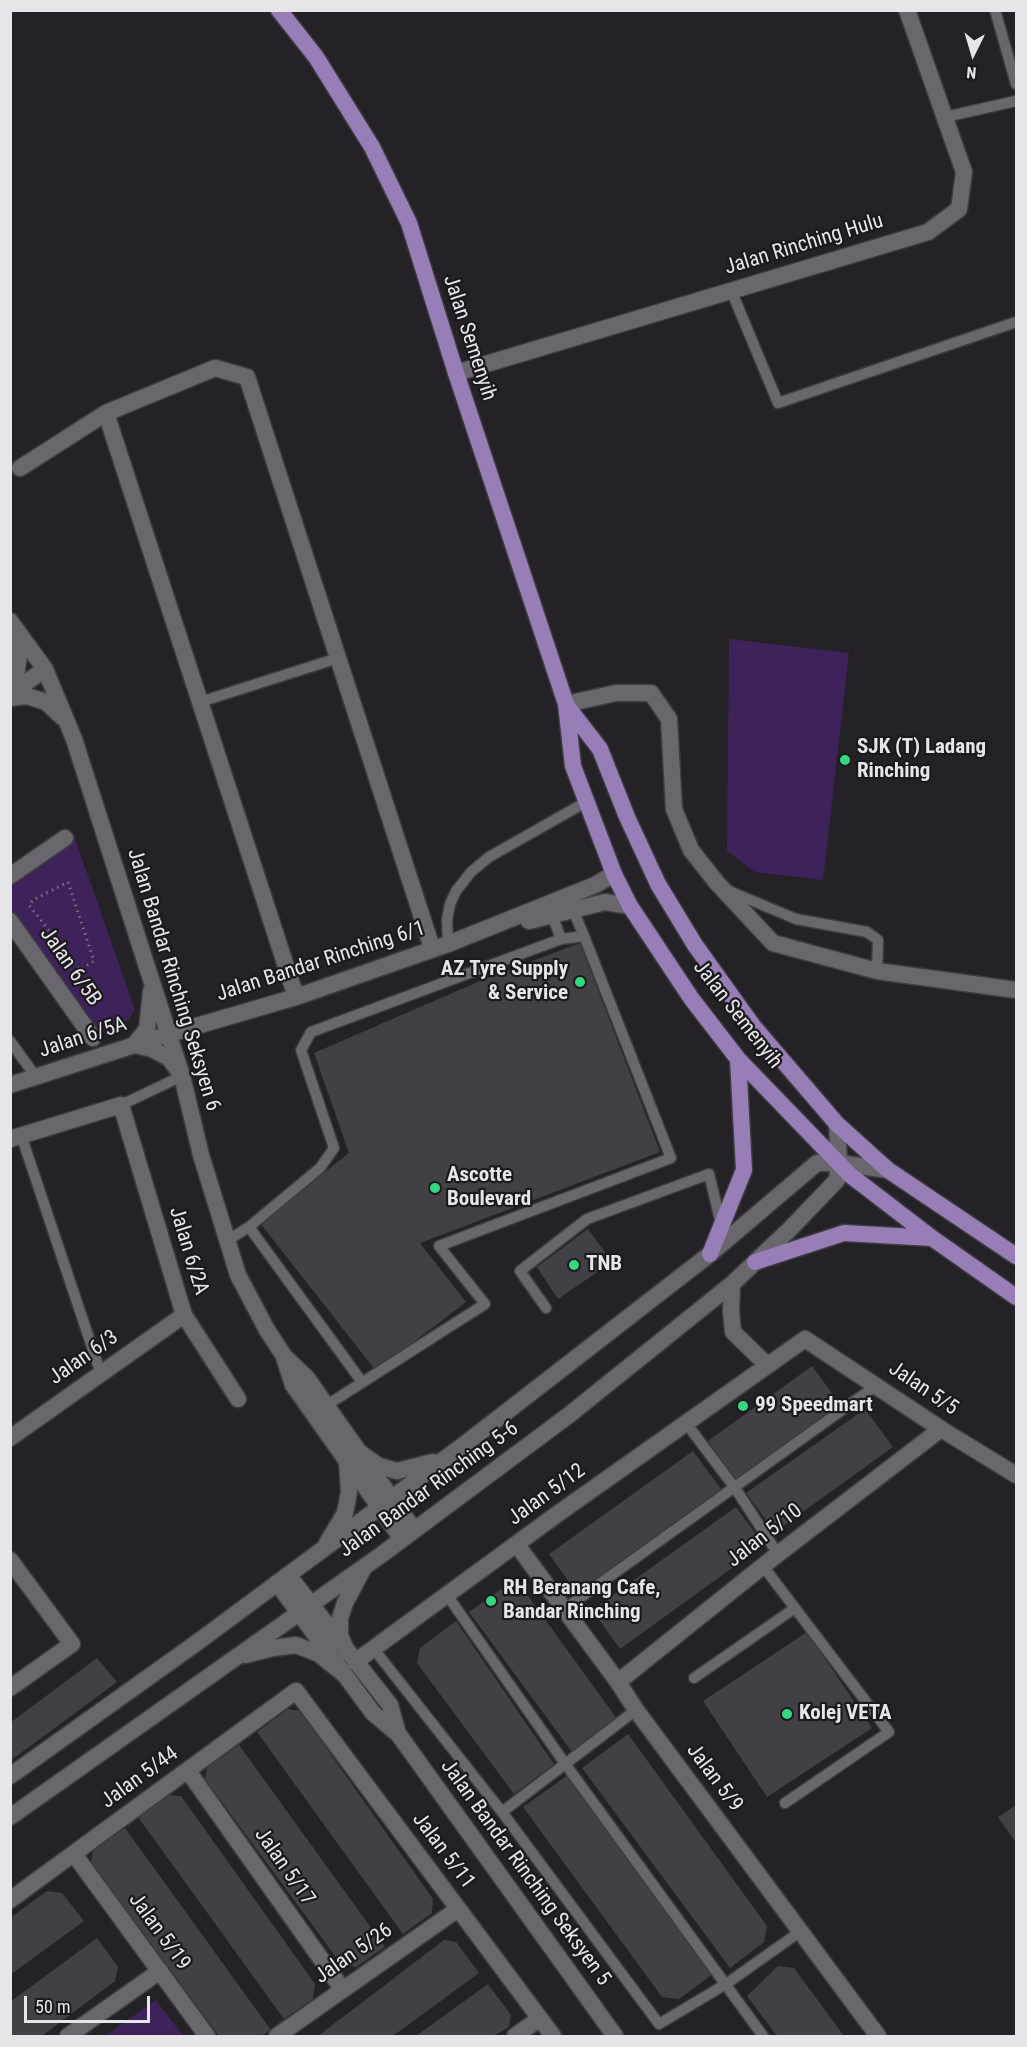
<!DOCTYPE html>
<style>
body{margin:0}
#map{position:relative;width:1027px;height:2047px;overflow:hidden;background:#242227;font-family:"Roboto Condensed",sans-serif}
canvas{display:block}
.frame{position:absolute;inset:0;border:12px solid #e6e5e8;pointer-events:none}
.north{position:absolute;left:943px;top:24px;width:60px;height:60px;-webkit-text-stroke:4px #1b191e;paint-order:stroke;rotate:185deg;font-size:16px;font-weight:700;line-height:24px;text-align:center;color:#e6e5e8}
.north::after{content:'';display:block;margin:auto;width:21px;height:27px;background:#e6e5e8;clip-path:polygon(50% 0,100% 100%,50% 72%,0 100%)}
.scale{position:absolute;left:24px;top:1996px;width:126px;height:27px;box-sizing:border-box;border:3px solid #e6e5e8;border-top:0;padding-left:8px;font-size:18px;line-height:21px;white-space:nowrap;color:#e6e5e8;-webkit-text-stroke:4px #1b191e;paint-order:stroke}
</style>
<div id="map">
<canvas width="1027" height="2047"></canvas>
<div class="frame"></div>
<div class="north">N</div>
<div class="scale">50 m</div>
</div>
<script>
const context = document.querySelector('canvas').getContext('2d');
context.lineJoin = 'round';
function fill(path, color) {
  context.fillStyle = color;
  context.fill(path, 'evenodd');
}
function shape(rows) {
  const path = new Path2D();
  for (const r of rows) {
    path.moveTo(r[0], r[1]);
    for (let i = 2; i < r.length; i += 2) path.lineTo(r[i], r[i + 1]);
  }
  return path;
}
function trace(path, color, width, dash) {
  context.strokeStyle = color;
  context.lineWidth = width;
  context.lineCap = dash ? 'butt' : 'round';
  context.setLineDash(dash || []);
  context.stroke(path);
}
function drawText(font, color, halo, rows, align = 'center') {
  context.font = font + ' "Roboto Condensed",sans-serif';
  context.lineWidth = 4.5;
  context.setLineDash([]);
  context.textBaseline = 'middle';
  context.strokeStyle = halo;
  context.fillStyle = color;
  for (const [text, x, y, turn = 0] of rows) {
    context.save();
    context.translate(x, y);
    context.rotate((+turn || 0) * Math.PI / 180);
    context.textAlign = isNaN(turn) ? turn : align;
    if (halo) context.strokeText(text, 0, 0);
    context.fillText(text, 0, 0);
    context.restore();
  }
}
fill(shape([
 [729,639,849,653,823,880,755,872,727,851],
 [74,836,135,1010,120,1030,99,1032,11,910,10,881],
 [156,2000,183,2036,105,2036]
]), '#3e235a');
fill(shape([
 [580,943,660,1152,420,1243,466,1302,376,1371,260,1223,349,1153,314,1053,487,978],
 [588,1229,612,1262,558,1299,537,1267],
 [812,1366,840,1404,736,1479,708,1441],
 [865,1409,893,1447,775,1532,746,1493],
 [693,1451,721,1489,577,1593,549,1554],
 [736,1507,764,1545,620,1649,592,1610],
 [504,1587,523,1589,618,1720,572,1752,469,1612],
 [456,1621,554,1764,514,1794,417,1663,420,1648],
 [807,1632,872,1728,767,1797,703,1701],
 [97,1658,117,1682,10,1761,10,1723],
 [288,1709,300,1711,433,1899,432,1913,403,1934,257,1732],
 [628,1734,767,1926,764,1942,730,1968,582,1768],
 [239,1745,385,1947,356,1967,341,1964,205,1779,207,1767],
 [568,1775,713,1974,679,1999,662,1997,523,1807],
 [169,1795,181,1796,315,1984,313,1999,284,2019,138,1817],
 [1016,1805,1016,1843,998,1817],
 [125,1828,271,2030,261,2036,219,2036,91,1862,93,1850],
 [47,1891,62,1893,84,1921,10,1975,10,1918],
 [97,1938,118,1967,115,1981,42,2036,10,2036,10,2002],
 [444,1940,456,1942,479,1973,393,2036,318,2036],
 [778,1966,794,1968,844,2036,777,2036,747,1996],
 [488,1984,511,2015,509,2027,494,2036,416,2036]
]), '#424045');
const service = shape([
 [995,10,1016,84],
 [945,117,1016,101],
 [731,290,778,403,1016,322],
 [200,702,338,658],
 [729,891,796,919,867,932,878,940,877,971],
 [573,910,584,936],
 [552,915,561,939],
 [448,944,447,920,450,904,456,891,471,872,489,857,586,802],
 [10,1041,36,1077],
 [121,1105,182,1076],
 [21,1135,101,1374],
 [249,1227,362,1382],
 [228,1240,249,1227,320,1168,334,1148,301,1050,311,1032,561,939,584,936,671,1158,439,1246,485,1304,327,1405],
 [546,1308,520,1271,587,1219,709,1174,721,1224],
 [686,1423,735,1488,778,1554],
 [763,1566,889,1732,785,1803],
 [447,1595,566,1765,763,2036],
 [563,1610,877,1385],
 [373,1648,502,1812,659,2024,726,1984,801,1931],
 [694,1678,795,1608],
 [502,1812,636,1710]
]);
const minor = shape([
 [456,373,928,232,959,209,964,172,907,10],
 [106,413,296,997],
 [20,468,106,413,215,368,247,377,432,948],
 [10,621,45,669,74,739,182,1076,201,1155,238,1275,267,1330,284,1356,307,1378,414,1530],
 [10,688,16,677,19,656,15,631],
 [10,694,45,669],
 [10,698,27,696,46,702,62,717],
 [566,704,616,693,651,693,669,719,674,809,691,850,717,883,773,943,877,971,1016,990],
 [10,876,65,838],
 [10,921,93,1038],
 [529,921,605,902,630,906],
 [135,1044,147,1029,151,991],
 [135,1045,152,1049,169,1058,178,1070],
 [10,1085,169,1034,296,997,448,944,595,885,614,874],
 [10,1139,121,1105,184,1315,238,1399],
 [732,1284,731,1311,733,1332,767,1365],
 [284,1357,293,1385,402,1539],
 [10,1438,184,1315],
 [517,1545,618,1682,636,1710,878,2036],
 [10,1560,72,1644,10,1688],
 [288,1575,390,1705,398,1734],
 [277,1583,373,1713,399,1735,615,2036],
 [355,1662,556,1515,805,1339,941,1429,1016,1475],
 [618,1682,778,1554,941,1429],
 [188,1771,343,1990],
 [74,1854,207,2036],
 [10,1900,296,1691,553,2036],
 [68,2036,160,1971],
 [277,2036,458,1909],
 [515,2036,539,2019]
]);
const tertiary = shape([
 [359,1452,379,1466,397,1471,433,1462],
 [327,1543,345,1513,349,1492,347,1459],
 [347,1652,340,1635,340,1618,345,1603,363,1569],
 [245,1655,273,1648,296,1645,319,1654,345,1675],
 [10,1776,195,1644,465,1444,710,1254,817,1163,839,1163,888,1170],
 [10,1817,381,1555,569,1415,732,1284,790,1229,837,1180,839,1163,837,1124]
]);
const primary = shape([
 [279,10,316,57,372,147,409,223,456,373,566,704,573,766,614,874,630,906,691,998,738,1059,850,1175,932,1238,1016,1297],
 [566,705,600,749,627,817,658,884,695,945,753,1026,837,1124,888,1170,1016,1256],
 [710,1254,744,1170,738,1059],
 [755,1262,844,1233,932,1238]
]);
trace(service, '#3e3c40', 13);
trace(minor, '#3e3c40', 19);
trace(tertiary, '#3e3c40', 19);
trace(primary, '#3e3c40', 19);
trace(shape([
 [68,882,94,961,80,970,29,905,33,900,68,882]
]), '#747377', 3, [1.5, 4.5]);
trace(service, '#69676d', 10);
trace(minor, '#69676d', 16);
trace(tertiary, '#69676d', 16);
trace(primary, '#977eb6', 16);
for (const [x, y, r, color] of [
 [845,760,6,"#35d881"],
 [580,982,6,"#35d881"],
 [435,1188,6,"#35d881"],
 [574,1265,6,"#35d881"],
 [743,1406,6,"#35d881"],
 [491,1601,6,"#35d881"],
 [787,1714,6,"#35d881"]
]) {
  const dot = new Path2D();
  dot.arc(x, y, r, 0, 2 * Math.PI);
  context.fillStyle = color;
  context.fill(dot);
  trace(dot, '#1b191e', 2);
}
drawText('21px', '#e6e5e8', '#1b191e', [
 ["Jalan Rinching Hulu",804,245,-17],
 ["Jalan Semenyih",469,338,72],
 ["Jalan Bandar Rinching 6/1",321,962,-18],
 ["Jalan 6/5B",70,967,55],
 ["Jalan Bandar Rinching Seksyen 6",173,980,73],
 ["Jalan Semenyih",737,1015,52],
 ["Jalan 6/5A",83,1038,-18],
 ["Jalan 6/2A",188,1251,73],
 ["Jalan 6/3",84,1358,-35],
 ["Jalan 5/5",923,1389,34],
 ["Jalan Bandar Rinching 5-6",429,1490,-36],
 ["Jalan 5/12",547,1495,-36],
 ["Jalan 5/10",765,1536,-38],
 ["Jalan 5/44",140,1778,-36],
 ["Jalan 5/9",714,1778,53],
 ["Jalan 5/11",443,1851,53],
 ["Jalan 5/17",284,1867,55],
 ["Jalan Bandar Rinching Seksyen 5",525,1873,54],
 ["Jalan 5/19",159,1932,54],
 ["Jalan 5/26",354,1954,-35]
]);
drawText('bold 21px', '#e6e5e8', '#1b191e', [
 ["SJK (T) Ladang",857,748],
 ["Rinching",857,772],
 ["AZ Tyre Supply",568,970,"right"],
 ["& Service",568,994,"right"],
 ["Ascotte",447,1176],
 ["Boulevard",447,1200],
 ["TNB",586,1265],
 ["99 Speedmart",755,1406],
 ["RH Beranang Cafe,",503,1589],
 ["Bandar Rinching",503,1613],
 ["Kolej VETA",799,1714]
], 'left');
</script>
